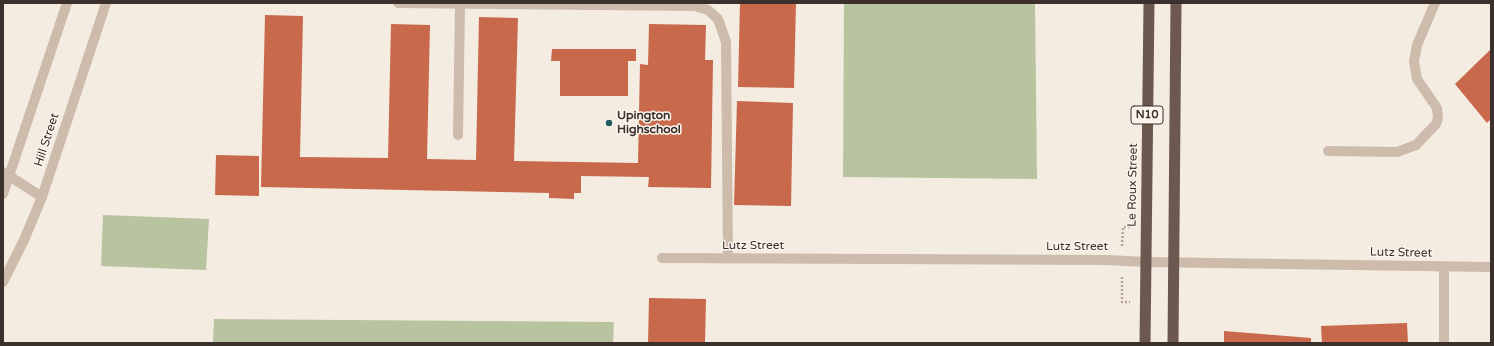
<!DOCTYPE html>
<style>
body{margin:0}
#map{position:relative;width:1494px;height:346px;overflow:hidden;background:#f4ebe1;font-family:"Varela Round",sans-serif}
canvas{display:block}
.frame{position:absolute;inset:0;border:4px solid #3b302b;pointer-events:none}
</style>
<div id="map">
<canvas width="1494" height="346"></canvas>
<div class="frame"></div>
</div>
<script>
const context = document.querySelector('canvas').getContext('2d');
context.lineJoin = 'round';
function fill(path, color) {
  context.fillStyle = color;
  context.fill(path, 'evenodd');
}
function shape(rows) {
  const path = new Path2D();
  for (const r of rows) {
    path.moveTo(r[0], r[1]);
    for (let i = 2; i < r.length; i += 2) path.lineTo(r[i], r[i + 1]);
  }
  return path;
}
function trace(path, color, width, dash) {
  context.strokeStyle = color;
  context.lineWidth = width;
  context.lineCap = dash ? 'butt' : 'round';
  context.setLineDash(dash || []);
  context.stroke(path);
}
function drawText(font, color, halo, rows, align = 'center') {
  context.font = font + ' "Varela Round",sans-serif';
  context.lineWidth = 3;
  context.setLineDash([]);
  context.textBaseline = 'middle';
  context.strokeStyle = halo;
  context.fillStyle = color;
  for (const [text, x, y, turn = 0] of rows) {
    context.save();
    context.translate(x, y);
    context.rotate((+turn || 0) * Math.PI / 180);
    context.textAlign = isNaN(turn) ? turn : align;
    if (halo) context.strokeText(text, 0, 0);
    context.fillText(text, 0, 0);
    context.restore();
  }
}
fill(shape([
 [844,3,1035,3,1037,179,843,177],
 [103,215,209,219,206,270,101,266],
 [214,319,614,322,613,343,213,343]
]), '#b8c4a0');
fill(shape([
 [740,3,796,3,794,88,738,87],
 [265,15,303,16,300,157,388,158,391,24,430,25,427,159,476,160,479,17,518,18,514,161,638,163,640,64,648,65,649,24,706,25,705,60,713,60,711,188,648,187,649,177,581,176,581,193,574,193,574,199,549,198,549,193,261,187],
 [552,49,636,49,636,61,628,61,628,96,560,96,560,61,551,61],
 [1491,49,1491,119,1487,123,1455,84],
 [737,101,793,103,791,206,734,205],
 [216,155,259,156,259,196,215,195],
 [649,298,706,299,705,343,648,343],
 [1407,323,1408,343,1322,343,1321,326],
 [1224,331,1311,338,1311,343,1224,343]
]), '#c8694b');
trace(shape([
 [1122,246,1123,227,1131,227],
 [1122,277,1122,302,1130,302]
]), '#b9a596', 2.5, [2, 2]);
trace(shape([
 [398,3,695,6,708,10,718,19,726,42,728,259],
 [458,135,460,5],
 [1328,151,1397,152,1416,145,1436,124,1438,118,1437,108,1417,79,1414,61,1417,45,1435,3],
 [662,258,1108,260,1145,262]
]), '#cdbbac', 10);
trace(shape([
 [3,172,42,197],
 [1145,262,1491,267],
 [1444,267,1444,343]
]), '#cdbbac', 10);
trace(shape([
 [3,194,67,3],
 [3,282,24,240,42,197,106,3]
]), '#cdbbac', 10);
trace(shape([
 [1145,343,1149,3],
 [1173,343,1176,3]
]), '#6c584f', 11);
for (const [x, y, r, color] of [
 [609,123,4,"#1f5a5e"]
]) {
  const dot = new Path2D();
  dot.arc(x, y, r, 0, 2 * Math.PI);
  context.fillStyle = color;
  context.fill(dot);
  trace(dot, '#fbf5ee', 1.5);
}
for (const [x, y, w] of [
 [1147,115,32]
]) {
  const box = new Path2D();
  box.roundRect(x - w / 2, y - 9, w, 18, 3);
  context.fillStyle = '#fbf5ee';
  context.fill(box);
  trace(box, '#3b302b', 1);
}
drawText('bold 11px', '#3b302b', null, [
 ["N10",1147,115]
]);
drawText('bold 12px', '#3b302b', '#fbf5ee', [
 ["Upington",617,116],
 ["Highschool",617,130]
], 'left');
drawText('12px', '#3b302b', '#fbf5ee', [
 ["Hill Street",47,140,-72],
 ["Le Roux Street",1133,185,-89],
 ["Lutz Street",753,246],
 ["Lutz Street",1077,247],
 ["Lutz Street",1401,253,1]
]);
</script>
